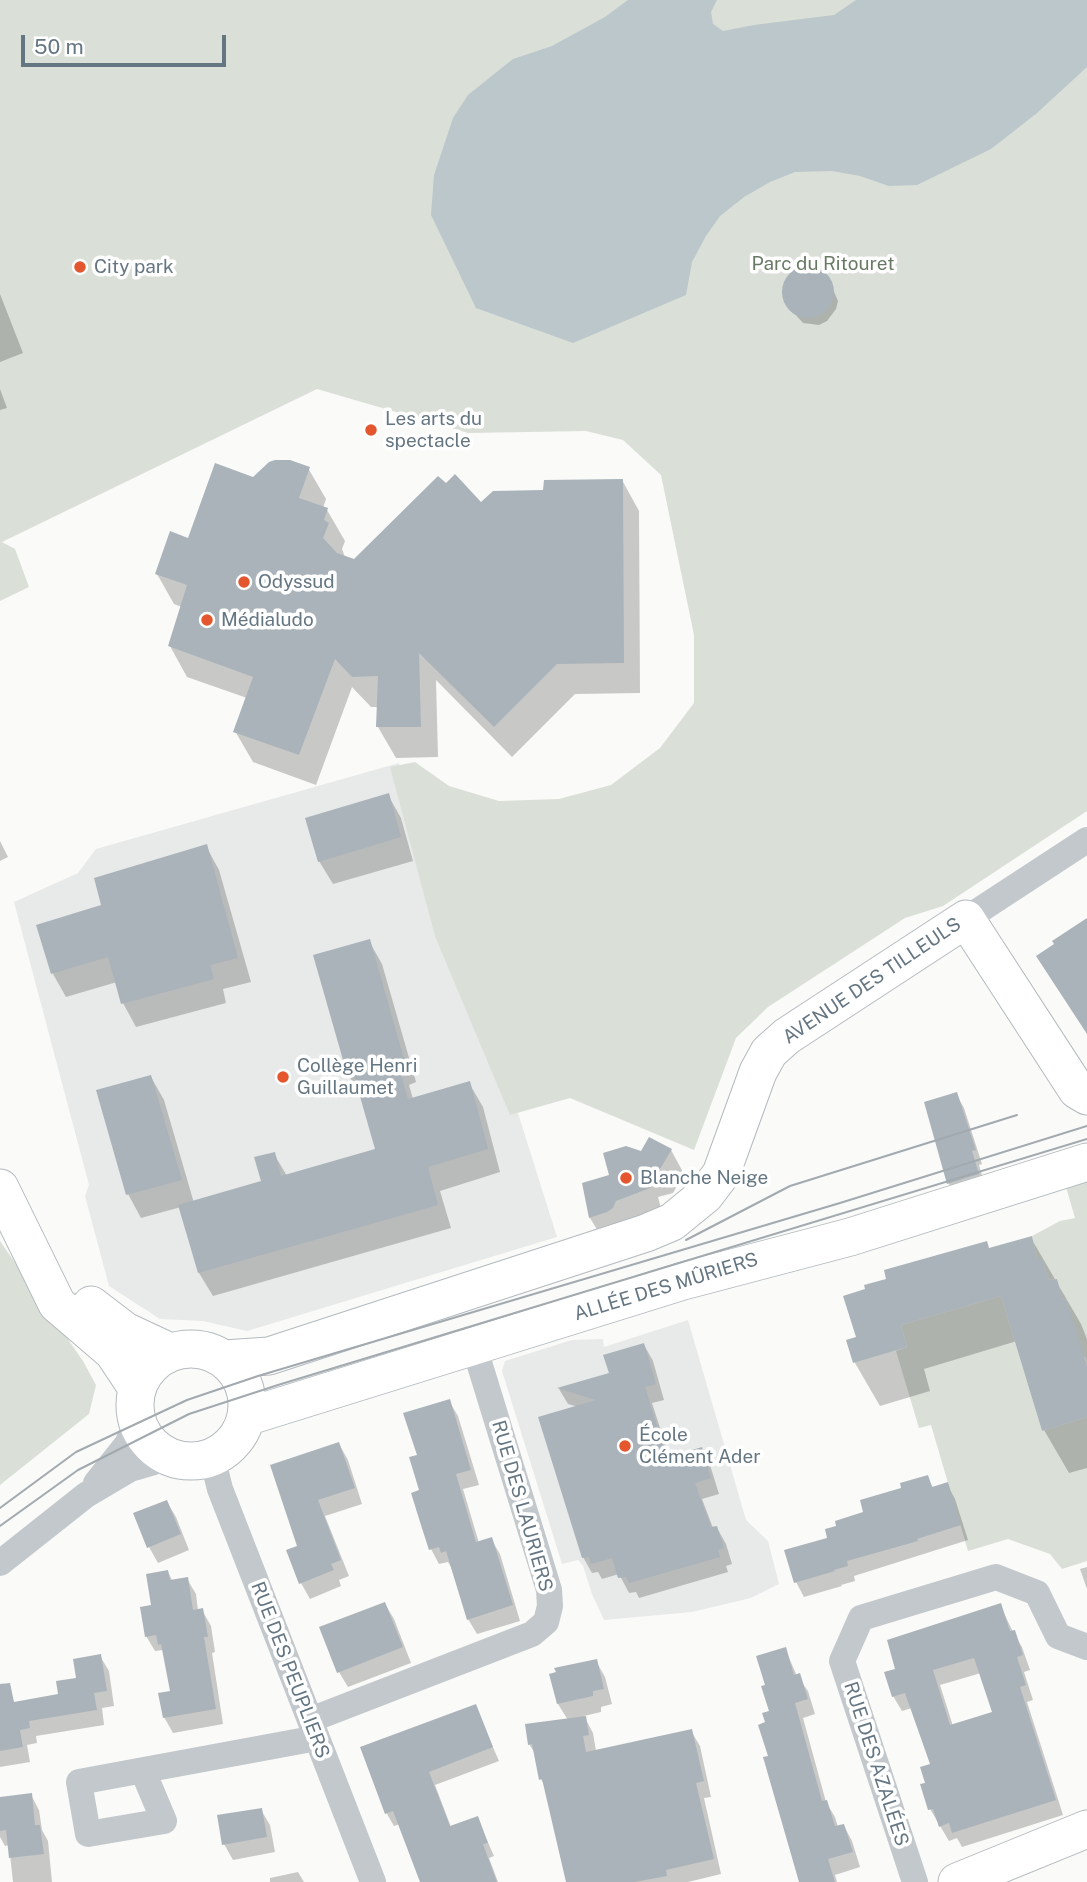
<!DOCTYPE html>
<meta charset="utf-8">
<style>
body{margin:0}
#map{position:relative;width:1087px;height:1882px;overflow:hidden;background:#fafaf8;font-family:"Public Sans",sans-serif}
canvas{display:block}
.scale{position:absolute;left:21px;top:35px;width:205px;height:32px;box-sizing:border-box;border:4px solid #657683;border-top:0;padding-left:9px;font-size:21px;line-height:24px;white-space:nowrap;color:#657683;-webkit-text-stroke:5px #fff;paint-order:stroke}
</style>
<div id="map">
<canvas width="1087" height="1882"></canvas>
<div class="scale">50 m</div>
</div>
<script>
const context = document.querySelector('canvas').getContext('2d');
context.lineJoin = 'round';
function fill(path, color) {
  context.fillStyle = color;
  context.fill(path, 'evenodd');
}
function shape(rows) {
  const path = new Path2D();
  for (const r of rows) {
    if (r.length === 3) {
      path.moveTo(r[0] + r[2], r[1]);
      path.arc(r[0], r[1], r[2], 0, 2 * Math.PI);
      continue;
    }
    path.moveTo(r[0], r[1]);
    for (let i = 2; i < r.length; i += 2) path.lineTo(r[i], r[i + 1]);
  }
  return path;
}
function trace(path, color, width, dash) {
  context.strokeStyle = color;
  context.lineWidth = width;
  context.lineCap = dash ? 'butt' : 'round';
  context.setLineDash(dash || []);
  context.stroke(path);
}
function drawText(font, color, halo, rows, align = 'center') {
  context.font = font + ' "Public Sans",sans-serif';
  context.lineWidth = 7;
  context.setLineDash([]);
  context.textBaseline = 'middle';
  context.strokeStyle = halo;
  context.fillStyle = color;
  for (const [text, x, y, turn = 0] of rows) {
    context.save();
    context.translate(x, y);
    context.rotate((+turn || 0) * Math.PI / 180);
    context.textAlign = isNaN(turn) ? turn : align;
    if (halo) context.strokeText(text, 0, 0);
    context.fillText(text, 0, 0);
    context.restore();
  }
}
fill(shape([
 [399,763,495,1040,557,1237,247,1331,203,1321,160,1319,109,1286,85,1196,89,1185,14,902,78,873,96,849],
 [688,1320,746,1520,768,1541,779,1584,751,1598,692,1612,604,1620,592,1594,583,1566,578,1560,562,1564,502,1371,505,1361,572,1340,603,1339,604,1347]
]), '#e8e9e9');
fill(shape([
 [0,0,1087,0,1087,811,943,906,905,918,768,1007,736,1038,694,1150,570,1098,510,1115,435,936,390,767,415,762,449,786,499,801,559,799,611,785,660,748,694,703,694,635,661,475,623,440,586,431,468,433,317,389,2,542,15,549,29,587,0,601],
 [1087,1181,1087,1365,1085,1357,1081,1357,1066,1299,1063,1300,1057,1279,1049,1280,1042,1259,1037,1259,1032,1236,1060,1221,1075,1218,1066,1187],
 [0,1241,83,1361,96,1385,89,1414,0,1485],
 [1001,1296,1042,1431,1087,1417,1087,1561,1062,1569,1050,1554,1008,1539,968,1551,931,1425,919,1428,896,1351,907,1347,901,1325]
]), '#dadfd7');
fill(shape([
 [628,0,717,0,711,12,713,24,723,31,754,25,834,15,856,0,1087,0,1087,67,1037,113,991,149,917,185,889,186,860,176,832,171,795,172,770,182,744,197,720,216,706,236,692,262,686,295,573,343,476,308,431,215,434,175,453,118,468,95,513,59,552,46,605,17]
]), '#bbc7cb');
fill(shape([
 [808,268,823,272,828,278,838,301,836,309,827,321,819,325,803,323,786,304,784,287,792,273],
 [0,294,23,353,0,362],
 [0,389,7,408,0,410],
 [308,468,326,499,323,508,327,510,345,541,342,549,345,557,355,561,481,505,545,492,622,480,639,511,640,693,575,694,512,757,436,680,438,757,396,758,378,727,379,707,371,707,352,687,316,785,253,762,235,731,247,698,187,677,170,646,182,607,174,604,157,574,254,479],
 [388,795,401,818,413,861,333,884,319,861],
 [0,841,8,857,0,861],
 [206,846,219,870,251,982,223,989,226,1003,136,1027,123,1003,117,982,66,997,53,974,104,906],
 [369,941,382,964,416,1082,409,1085,413,1099,469,1083,483,1107,500,1172,440,1191,451,1228,213,1296,199,1273,181,1207,141,1218,128,1194,151,1077,164,1100,194,1203,263,1183,274,1154,287,1176,377,1150,362,1098,348,1074],
 [956,1094,964,1108,982,1164,979,1165,986,1189,957,1198,949,1184,926,1103],
 [671,1150,684,1174,673,1193,658,1197,662,1212,604,1241,590,1218,584,1184,611,1176,642,1153],
 [1031,1238,1081,1324,1087,1339,1087,1468,1069,1473,1044,1430,1017,1341,924,1369,930,1391,880,1406,855,1363,849,1341,858,1338,990,1250],
 [644,1345,653,1361,664,1400,652,1403,670,1459,701,1449,710,1465,719,1494,702,1499,713,1528,717,1528,726,1544,732,1564,726,1566,728,1572,639,1598,636,1592,629,1593,619,1574,602,1579,598,1572,592,1573,583,1557,578,1407,568,1404,559,1389,611,1374],
 [449,1401,458,1416,479,1485,463,1489,479,1543,491,1539,500,1554,520,1621,477,1634,468,1619,451,1567,448,1562,439,1564,431,1549,421,1491,419,1457],
 [339,1444,348,1460,362,1504,325,1516,349,1576,339,1580,341,1586,310,1599,301,1583,299,1547],
 [927,1477,934,1489,947,1484,955,1499,968,1540,854,1576,855,1581,841,1585,842,1586,804,1597,796,1582,829,1539,903,1489],
 [167,1502,176,1517,189,1550,158,1563,149,1547],
 [1087,1567,1087,1589,1080,1569],
 [168,1572,173,1582,187,1579,196,1594,198,1611,202,1610,211,1626,215,1652,212,1653,223,1724,173,1733,164,1717,172,1692,163,1650,155,1651,146,1636,153,1607],
 [385,1604,394,1619,411,1663,348,1687,339,1672],
 [1000,1605,1013,1632,1022,1647,1030,1670,1024,1672,1033,1700,1027,1702,1063,1815,962,1847,957,1838,949,1841,930,1809,927,1784,933,1765,912,1708,902,1711,893,1696,898,1670],
 [981,1673,994,1713,953,1726,940,1685],
 [785,1649,797,1676,808,1691,815,1714,803,1718,826,1802,835,1817,838,1827,844,1826,852,1841,860,1867,835,1875,837,1882,801,1882,770,1757,767,1723,771,1712,767,1686],
 [100,1656,109,1671,114,1706,102,1708,104,1725,36,1736,37,1743,27,1745,30,1762,0,1767,0,1707,60,1696],
 [596,1661,605,1677,612,1704,601,1707,601,1712,584,1716,593,1733,596,1751,691,1731,700,1746,711,1797,704,1798,721,1874,688,1882,568,1882,546,1789,541,1779,536,1755,529,1744,568,1720,558,1704,551,1676],
 [475,1706,499,1761,435,1785,451,1827,477,1818,494,1856,489,1858,498,1882,422,1882,400,1824,394,1826,387,1814,362,1748],
 [31,1795,39,1810,42,1830,48,1841,52,1882,13,1882,9,1845,5,1846,0,1837,0,1798],
 [261,1810,270,1825,275,1852,233,1860,224,1844],
 [298,1872,304,1882,270,1882,270,1878]
]), '#0003');
fill(shape([
 [808,292,26],
 [275,460,290,460,310,467,299,498,328,508,324,520,329,523,323,538,337,553,354,559,438,476,446,483,455,474,481,502,493,491,543,490,544,480,623,479,624,663,557,664,494,727,419,653,421,727,376,727,378,676,352,677,335,659,299,755,233,732,253,677,168,646,187,585,155,574,170,531,188,538,215,463,253,477,269,462],
 [389,793,401,837,318,862,305,818],
 [207,844,238,958,210,965,214,979,121,1004,108,957,51,974,36,925,101,905,94,878],
 [1087,918,1087,1034,1036,956,1054,944,1052,941],
 [370,939,404,1059,397,1061,408,1099,470,1081,488,1149,428,1167,438,1205,198,1273,178,1205,261,1181,254,1157,275,1152,281,1176,375,1149,353,1072,347,1074,313,955],
 [151,1075,182,1180,126,1195,96,1090],
 [957,1092,976,1150,972,1151,979,1174,947,1184,924,1102],
 [649,1137,672,1149,660,1169,646,1173,650,1188,616,1201,613,1208,607,1212,589,1218,582,1183,609,1175,603,1153,626,1146,641,1151],
 [1032,1236,1037,1259,1042,1259,1049,1280,1057,1279,1063,1300,1066,1299,1087,1366,1087,1417,1042,1431,1001,1296,901,1325,907,1347,853,1363,846,1340,856,1337,843,1296,865,1289,864,1285,886,1279,884,1270,987,1241,989,1248],
 [644,1343,656,1384,645,1387,667,1458,702,1447,711,1478,695,1483,711,1527,717,1526,724,1548,718,1550,720,1557,629,1583,626,1577,618,1578,612,1558,591,1564,589,1557,582,1558,538,1417,596,1400,557,1388,609,1373,603,1355],
 [450,1399,471,1470,456,1474,476,1542,492,1537,513,1605,467,1620,446,1551,441,1553,439,1547,429,1550,420,1522,411,1493,419,1490,409,1457,417,1455,403,1413],
 [339,1442,355,1488,318,1500,341,1560,331,1564,334,1570,299,1584,286,1550,297,1546,270,1465],
 [928,1475,932,1487,948,1482,961,1525,917,1539,918,1541,847,1561,848,1566,834,1570,835,1571,794,1583,784,1550,827,1538,825,1529,836,1526,835,1521,863,1512,860,1500,901,1488,900,1483],
 [167,1500,181,1534,147,1548,133,1513],
 [168,1570,170,1580,188,1577,193,1610,203,1608,208,1637,204,1637,216,1709,163,1718,158,1693,170,1691,161,1644,158,1645,156,1635,145,1637,140,1607,151,1605,146,1574],
 [385,1602,403,1647,337,1673,319,1627],
 [1001,1603,1010,1631,1015,1630,1023,1655,1017,1657,1026,1685,1020,1687,1056,1800,952,1833,949,1823,939,1827,933,1809,928,1810,920,1784,925,1783,920,1767,930,1764,905,1693,892,1697,884,1672,895,1669,887,1640],
 [974,1658,992,1712,950,1725,933,1670],
 [786,1647,794,1675,800,1673,808,1699,795,1703,822,1801,827,1800,835,1826,844,1824,853,1852,828,1859,835,1882,799,1882,763,1757,768,1756,758,1725,765,1722,762,1713,769,1711,761,1686,765,1685,756,1656],
 [101,1654,107,1691,94,1693,97,1710,29,1721,30,1728,20,1730,23,1747,0,1751,0,1684,10,1683,14,1702,58,1694,56,1681,76,1678,73,1659],
 [597,1659,604,1689,593,1691,593,1696,557,1704,549,1674,556,1672,554,1668],
 [476,1704,493,1747,429,1772,450,1826,478,1816,488,1843,483,1844,497,1882,420,1882,393,1811,385,1814,360,1747],
 [586,1716,589,1735,583,1736,586,1752,692,1729,704,1781,696,1783,714,1859,666,1870,667,1876,635,1882,566,1882,542,1779,539,1780,532,1744,528,1745,525,1724],
 [32,1793,35,1825,40,1825,44,1854,9,1858,6,1830,0,1831,0,1797],
 [262,1808,267,1837,222,1845,217,1815]
]), '#aab3b9');
const secondary = shape([
 [0,1188,57,1304,113,1352,137,1388],
 [91,1305,125,1331,170,1352],
 [191,1405,56],
 [224,1359,269,1356,646,1233,672,1222,705,1195,721,1174,758,1072,769,1052,787,1036,966,919,1077,1090,1087,1096],
 [246,1417,683,1281,850,1237,1087,1162],
 [957,1882,1087,1829]
]);
trace(secondary, '#b3babf', 39);
trace(shape([
 [966,919,1087,840],
 [212,1457,220,1489,373,1882],
 [96,1483,127,1444,137,1423],
 [0,1563,86,1495,130,1469,154,1462,161,1453],
 [310,1720,532,1634,546,1622,550,1606,549,1590,474,1346],
 [143,1771,164,1821,88,1834,79,1782,317,1738],
 [915,1882,842,1661,861,1618,996,1577,1037,1593,1058,1636,1087,1647]
]), '#c3c8cc', 26);
trace(secondary, '#fff', 37);
trace(shape([
 [686,1240,790,1186,1017,1115],
 [0,1508,76,1452,187,1400,258,1376,840,1203,1087,1126],
 [0,1526,78,1470,189,1414,278,1385,1087,1139]
]), '#a2aab0', 2);
for (const [x, y, r, color] of [
 [80,267,7,"#e4572e"],
 [371,430,7,"#e4572e"],
 [244,582,7,"#e4572e"],
 [207,620,7,"#e4572e"],
 [283,1077,7,"#e4572e"],
 [626,1178,7,"#e4572e"],
 [625,1446,7,"#e4572e"]
]) {
  const dot = new Path2D();
  dot.arc(x, y, r, 0, 2 * Math.PI);
  context.fillStyle = color;
  context.fill(dot);
  trace(dot, '#fff', 2.5);
}
drawText('19px', '#687a64', '#fff', [
 ["Parc du Ritouret",823,264]
]);
drawText('19px', '#657683', '#fff', [
 ["City park",94,267],
 ["Les arts du",385,419],
 ["spectacle",385,441],
 ["Odyssud",258,582],
 ["Médialudo",221,620],
 ["Collège Henri",297,1066],
 ["Guillaumet",297,1088],
 ["Blanche Neige",640,1178],
 ["École",639,1435],
 ["Clément Ader",639,1457]
], 'left');
drawText('19px', '#657683', '#fff', [
 ["AVENUE DES TILLEULS",872,981,-34],
 ["ALLÉE DES MÛRIERS",666,1287,-17],
 ["RUE DES LAURIERS",522,1506,74],
 ["RUE DES PEUPLIERS",290,1670,69],
 ["RUE DES AZALÉES",876,1764,72]
]);
</script>
